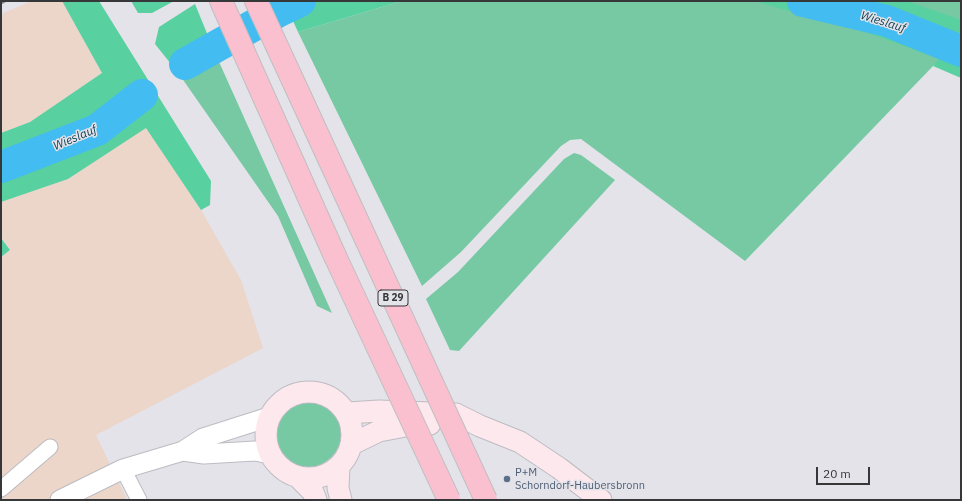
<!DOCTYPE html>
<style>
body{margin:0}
#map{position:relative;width:962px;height:501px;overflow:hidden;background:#e3e3e9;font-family:"IBM Plex Sans",sans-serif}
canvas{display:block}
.frame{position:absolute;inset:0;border:2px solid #363739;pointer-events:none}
.scale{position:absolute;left:816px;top:467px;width:54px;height:18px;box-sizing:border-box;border:2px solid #363739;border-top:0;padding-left:5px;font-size:12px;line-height:14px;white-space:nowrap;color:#363739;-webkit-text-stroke:3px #e3e3e9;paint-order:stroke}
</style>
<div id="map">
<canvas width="962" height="501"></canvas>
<div class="frame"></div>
<div class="scale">20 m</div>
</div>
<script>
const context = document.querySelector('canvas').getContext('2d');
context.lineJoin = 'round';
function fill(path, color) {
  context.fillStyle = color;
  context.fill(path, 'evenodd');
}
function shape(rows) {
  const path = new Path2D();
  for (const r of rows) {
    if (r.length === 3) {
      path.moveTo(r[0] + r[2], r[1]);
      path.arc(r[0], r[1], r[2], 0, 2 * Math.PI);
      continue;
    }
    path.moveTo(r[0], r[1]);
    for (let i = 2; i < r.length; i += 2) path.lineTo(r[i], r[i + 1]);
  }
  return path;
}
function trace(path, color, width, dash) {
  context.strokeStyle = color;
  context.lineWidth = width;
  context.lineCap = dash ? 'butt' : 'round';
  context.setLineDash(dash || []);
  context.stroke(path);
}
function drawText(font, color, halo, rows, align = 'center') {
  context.font = font + ' "IBM Plex Sans",sans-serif';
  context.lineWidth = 3;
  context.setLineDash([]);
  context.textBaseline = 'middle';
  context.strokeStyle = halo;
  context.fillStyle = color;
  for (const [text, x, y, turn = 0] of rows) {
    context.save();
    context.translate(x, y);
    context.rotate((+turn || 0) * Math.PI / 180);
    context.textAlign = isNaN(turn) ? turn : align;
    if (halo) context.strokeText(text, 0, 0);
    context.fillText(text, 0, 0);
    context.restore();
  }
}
fill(shape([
 [32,1,62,1,102,73,30,122,1,133,1,14],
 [146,127,201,210,241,280,263,348,96,435,127,500,1,500,1,257,10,250,1,238,1,202,68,179]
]), '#ecd5c9');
fill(shape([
 [402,1,961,1,961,72,935,64,745,261,581,139,570,140,561,146,461,252,422,286,298,32],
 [215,53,332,313,317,306,278,216,179,74],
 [574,153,581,155,615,180,459,351,450,350,426,299,458,272,564,159],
 [308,434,33]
]), '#76c9a3');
fill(shape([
 [62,1,99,1,211,181,210,205,201,210,146,128,68,179,1,202,1,133,30,122,102,73],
 [131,1,174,1,152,13,138,13],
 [284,1,402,1,298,32],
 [754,1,907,1,961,20,961,78,933,66,939,59,869,33],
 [195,4,215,53,179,74,155,44,159,27],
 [1,238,10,250,1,257]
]), '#59d09f');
trace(shape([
 [803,1,887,21,961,51],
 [185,64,279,11,300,1],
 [1,167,97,130,142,95]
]), '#43bcf1', 32);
const minor = shape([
 [123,469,139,500],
 [1,489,50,447]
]);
const tertiary = shape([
 [183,451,204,454,255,451,270,454],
 [60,500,123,469,183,451,203,438,269,417]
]);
const secondary = shape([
 [309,435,43],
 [347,413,379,411,456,414,480,426,520,442,559,468,601,500],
 [352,444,379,431,416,424,430,424],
 [339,467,338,488,341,500],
 [298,477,313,492,316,500]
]);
const trunk = shape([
 [221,1,335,256],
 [256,1,300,96]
]);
trace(minor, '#bcbcc2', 17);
trace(tertiary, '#bcbcc2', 21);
trace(secondary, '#bcbcc2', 23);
trace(trunk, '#bfbfc0', 24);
trace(minor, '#fff', 15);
trace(tertiary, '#fff', 19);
trace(secondary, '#fde8ed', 21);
trace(trunk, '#fac0d0', 22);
trace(shape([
 [1,3,5,1]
]), '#848588', 3, [6, 3]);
const trunkBridge = shape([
 [300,96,486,500],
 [335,256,449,500]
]);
trace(trunkBridge, '#bfbfc0', 24, []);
trace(trunkBridge, '#fac0d0', 22);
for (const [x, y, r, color] of [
 [507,479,4,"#5c6f8a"]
]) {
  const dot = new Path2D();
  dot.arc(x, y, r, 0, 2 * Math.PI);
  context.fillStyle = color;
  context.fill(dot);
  trace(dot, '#e3e3e9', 1.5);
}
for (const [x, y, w] of [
 [393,298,30]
]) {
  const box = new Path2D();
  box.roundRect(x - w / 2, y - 8, w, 16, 3);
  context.fillStyle = '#e3e3e9';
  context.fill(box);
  trace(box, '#363739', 1);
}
drawText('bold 10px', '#363739', null, [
 ["B 29",393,298]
]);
drawText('11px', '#4e5e75', '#e3e3e9', [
 ["P+M",515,473],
 ["Schorndorf-Haubersbronn",515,486]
], 'left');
drawText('italic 12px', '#093e54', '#e3e3e9', [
 ["Wieslauf",883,22,17],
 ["Wieslauf",75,138,-23]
]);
</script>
